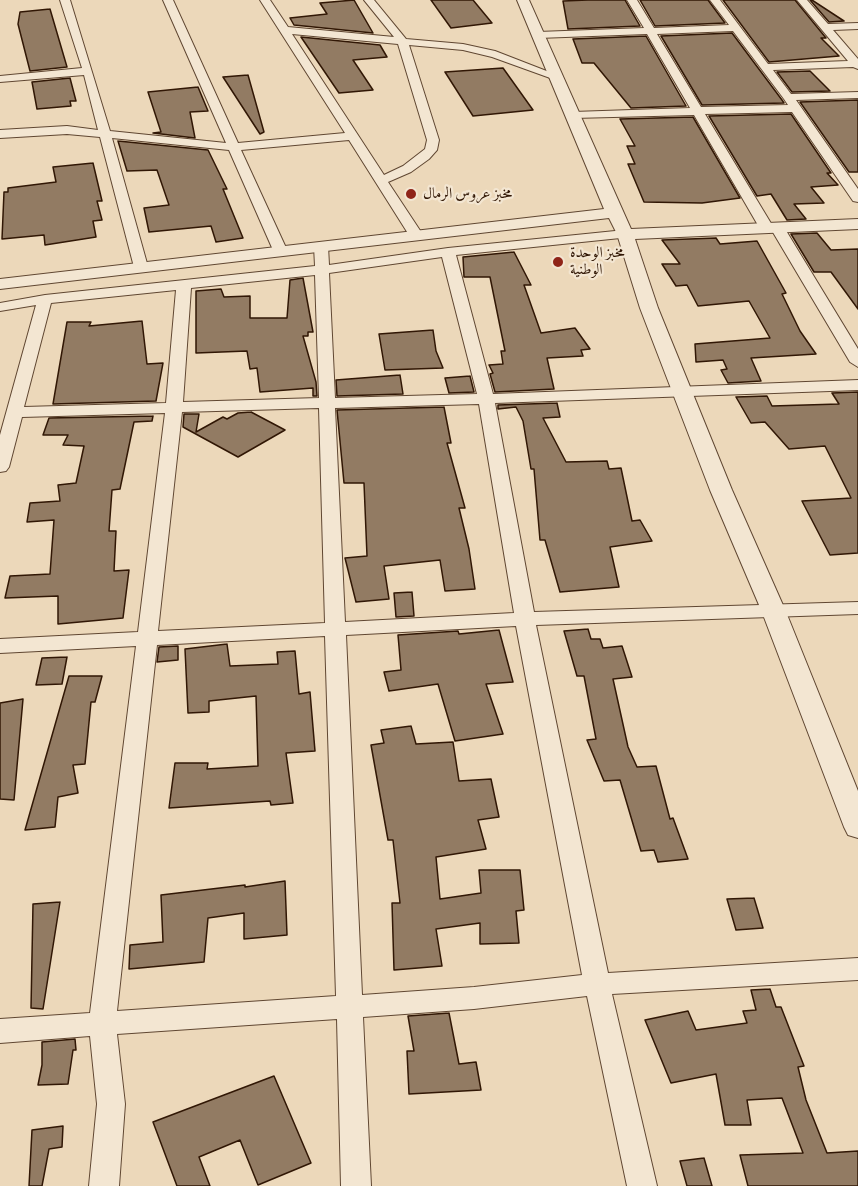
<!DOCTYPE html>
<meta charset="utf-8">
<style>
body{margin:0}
canvas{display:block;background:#ecd8ba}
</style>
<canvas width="858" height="1186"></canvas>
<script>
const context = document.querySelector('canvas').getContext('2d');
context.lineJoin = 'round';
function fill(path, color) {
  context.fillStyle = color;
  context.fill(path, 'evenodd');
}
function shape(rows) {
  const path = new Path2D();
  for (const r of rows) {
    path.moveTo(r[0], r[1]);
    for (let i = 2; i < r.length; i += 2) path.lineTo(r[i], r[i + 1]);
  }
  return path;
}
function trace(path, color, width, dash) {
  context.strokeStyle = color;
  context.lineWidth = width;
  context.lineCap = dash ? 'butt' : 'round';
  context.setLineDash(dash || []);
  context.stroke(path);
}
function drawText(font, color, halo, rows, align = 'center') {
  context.font = font + ' "Libre Bodoni",Amiri,serif';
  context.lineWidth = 4.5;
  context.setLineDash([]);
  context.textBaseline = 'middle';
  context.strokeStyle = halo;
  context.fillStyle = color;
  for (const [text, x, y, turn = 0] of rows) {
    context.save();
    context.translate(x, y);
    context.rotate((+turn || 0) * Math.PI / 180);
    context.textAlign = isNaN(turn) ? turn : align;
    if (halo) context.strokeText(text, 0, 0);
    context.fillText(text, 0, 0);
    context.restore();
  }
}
const building = shape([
 [354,0,373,33,294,25,290,18,327,14,320,3,354,0],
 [431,0,473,0,492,23,451,28,431,0],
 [588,0,625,0,640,26,568,29,563,1,588,0],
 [640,0,708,0,725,23,655,26,640,0],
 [723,0,795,0,826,38,821,38,839,56,769,62,723,0],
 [810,0,812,0,844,21,829,22,810,0],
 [50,9,67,67,30,71,18,24,20,12,50,9],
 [732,33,782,100,784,103,702,105,661,36,732,33],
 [646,36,686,106,631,108,594,63,582,63,573,39,646,36],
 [301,37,380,45,387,57,353,60,373,90,339,93,301,37],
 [503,68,533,110,473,116,445,72,503,68],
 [810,71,830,91,792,92,777,72,810,71],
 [248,75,264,132,260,134,223,77,248,75],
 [70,78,76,101,70,101,71,106,37,109,32,82,70,78],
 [198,87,208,111,190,112,195,138,153,133,161,132,148,92,198,87],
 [858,100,858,172,849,172,800,102,858,100],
 [791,114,831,173,827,173,838,185,811,187,824,203,794,204,806,219,787,220,771,194,757,196,709,116,791,114],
 [693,117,740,198,702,203,644,202,628,164,635,164,627,146,635,146,620,119,693,117],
 [118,141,208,150,227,189,223,189,243,238,216,242,211,226,149,232,144,208,169,205,157,170,127,171,118,141],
 [93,163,102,201,97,201,102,220,93,221,96,237,45,245,44,235,2,239,4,192,8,192,8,188,56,182,53,167,93,163],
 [817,233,831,250,858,249,858,309,831,272,814,272,791,234,817,233],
 [716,238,720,244,757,241,786,293,782,294,800,331,816,354,751,358,761,381,728,383,721,370,727,369,723,360,696,362,695,344,770,338,749,301,698,306,687,285,676,286,662,264,680,264,662,240,716,238],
 [514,252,531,285,524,285,541,333,575,328,590,349,581,350,583,356,547,358,554,389,495,392,490,374,493,373,489,365,503,364,501,351,505,351,490,277,464,277,463,257,514,252],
 [303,278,313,332,308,332,308,336,303,336,316,382,317,396,313,396,313,388,260,392,257,368,250,369,247,351,196,353,196,291,221,289,224,297,250,296,250,318,287,318,290,280,303,278],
 [142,321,147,364,163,363,156,401,53,404,67,322,91,322,89,326,142,321],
 [433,330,436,351,443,368,385,370,379,334,433,330],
 [400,375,403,394,337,396,336,380,400,375],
 [470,376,474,392,449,393,445,378,470,376],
 [858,392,858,553,830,555,802,501,851,498,825,446,789,449,765,422,751,423,736,397,767,396,772,406,839,404,832,393,858,392],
 [557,403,560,417,543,418,566,462,607,461,609,469,621,468,632,521,640,520,652,541,610,547,619,587,560,592,545,540,540,540,534,469,531,469,523,421,516,407,498,409,498,405,557,403],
 [444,407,451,443,447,443,465,508,459,508,469,549,475,589,445,591,440,560,384,566,389,599,356,602,345,558,367,556,364,483,344,483,337,410,444,407],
 [251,412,285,430,238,457,183,427,184,414,199,414,196,432,223,417,227,419,238,413,251,412],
 [153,416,152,421,134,422,120,489,112,490,109,531,116,531,114,571,129,570,123,618,58,624,58,596,5,598,10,576,50,574,54,520,27,522,30,503,60,501,58,485,76,483,84,446,63,445,68,435,43,435,49,418,153,416],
 [412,592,414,616,396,617,394,593,412,592],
 [588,629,591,639,600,639,603,648,622,646,632,677,613,679,628,747,637,767,656,766,670,819,673,818,688,859,658,862,654,850,641,851,620,780,604,781,587,740,596,739,584,676,577,676,564,631,588,629],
 [499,630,513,682,486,684,503,734,455,741,438,684,389,691,384,672,401,670,398,635,458,631,459,634,499,630],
 [227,644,230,666,278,664,277,652,295,651,299,694,310,692,315,751,286,753,293,803,271,805,270,801,169,808,175,763,208,763,207,769,258,766,256,696,209,701,209,712,188,713,185,649,227,644],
 [178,646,178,660,157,662,159,647,178,646],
 [67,657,62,684,36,685,42,658,67,657],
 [69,676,102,676,95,702,91,702,85,764,73,765,78,793,58,797,55,827,25,830,69,676],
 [23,699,14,800,0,799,0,703,23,699],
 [411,726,416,744,453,742,459,781,491,779,499,817,478,820,486,849,436,857,440,899,481,893,479,870,520,870,524,910,516,911,519,943,480,944,480,923,436,929,442,966,394,970,392,903,400,903,393,840,388,840,371,745,384,743,381,730,411,726],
 [285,881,287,935,244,939,244,913,208,918,204,962,129,969,130,945,163,942,161,895,245,885,245,887,285,881],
 [754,898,763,928,736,930,727,899,754,898],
 [60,902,43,1009,31,1008,33,904,60,902],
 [770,989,776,1007,781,1007,804,1066,798,1067,806,1100,827,1153,858,1151,858,1186,748,1186,740,1155,803,1153,782,1098,747,1100,751,1125,725,1125,716,1074,671,1083,645,1020,688,1011,696,1030,747,1023,743,1011,756,1010,751,990,770,989],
 [449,1013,459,1064,476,1062,481,1090,409,1094,407,1051,414,1051,408,1016,449,1013],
 [75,1039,76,1050,73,1050,68,1084,38,1085,42,1065,42,1042,75,1039],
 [274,1076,311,1163,258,1185,240,1140,199,1157,210,1186,177,1186,153,1122,274,1076],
 [63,1126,62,1147,49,1149,42,1186,29,1186,32,1130,63,1126],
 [704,1158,712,1186,687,1186,680,1161,704,1158]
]);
fill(building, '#927b63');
trace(building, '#311705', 1.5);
const minor = shape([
 [60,0,70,0,110,131,226,143,163,0,173,0,238,143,345,133,260,0,270,0,288,27,394,37,364,0,374,0,406,39,463,44,495,51,562,77,557,80,553,79,492,57,463,50,409,45,439,140,437,150,429,159,411,172,388,182,423,235,416,239,409,235,349,140,241,150,287,250,280,254,273,250,229,150,112,138,148,267,141,271,134,267,100,137,67,134,0,138,0,130,67,126,98,130,84,75,0,82,0,76,82,68,60,0],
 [292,34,398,44,427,140,425,149,403,166,384,175,292,34],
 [627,0,637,0,654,28,729,25,710,0,720,0,768,64,848,61,797,0,807,0,828,24,858,23,858,29,833,30,858,59,858,69,853,67,773,70,791,94,858,92,858,98,796,100,858,189,858,202,853,201,792,112,705,114,772,225,782,224,858,349,858,367,850,362,771,229,766,231,759,227,694,115,573,118,567,115,573,112,690,108,647,34,538,38,533,35,538,32,644,28,627,0],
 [733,31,784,99,788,105,701,107,657,34,733,31],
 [625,230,632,234,630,237,456,255,493,394,858,380,858,390,495,403,534,612,858,602,858,614,536,625,608,973,858,958,858,980,612,994,657,1186,627,1186,587,996,474,1009,363,1017,371,1186,341,1186,337,1019,117,1034,125,1104,119,1186,89,1186,97,1104,90,1036,0,1043,0,1019,90,1013,136,646,0,653,0,639,138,632,165,413,22,417,9,467,6,471,0,472,0,435,36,305,0,311,0,303,45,295,315,266,314,246,321,242,328,246,329,265,448,248,625,230],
 [442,257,477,394,335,398,329,273,442,257],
 [315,275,319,398,183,402,191,288,315,275],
 [176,290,166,403,24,407,51,303,176,290],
 [479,404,514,613,345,622,335,408,479,404],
 [319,408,325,623,158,631,182,412,319,408],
 [516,626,582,975,474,987,362,995,346,635,516,626],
 [325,636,336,996,117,1011,157,645,325,636]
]);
const tertiary = shape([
 [517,0,529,0,631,229,858,219,858,229,635,239,658,308,732,490,786,612,858,791,858,838,848,835,844,827,762,612,710,490,640,308,617,234,609,218,0,289,0,279,604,209,517,0]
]);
trace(minor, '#604732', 2);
trace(tertiary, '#604732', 2);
fill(minor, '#f3e6d2');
fill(tertiary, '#f3e6d2');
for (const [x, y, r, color] of [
 [411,194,6,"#8f2418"],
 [558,262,6,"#8f2418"]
]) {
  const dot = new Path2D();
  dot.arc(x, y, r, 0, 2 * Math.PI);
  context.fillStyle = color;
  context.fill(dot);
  trace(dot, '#f3e6d2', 2);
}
drawText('15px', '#311705', '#f3e6d2', [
 ["مخبز عروس الرمال",423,194],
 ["مخبز الوحدة",570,253],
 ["الوطنية",570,270]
], 'left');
</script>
